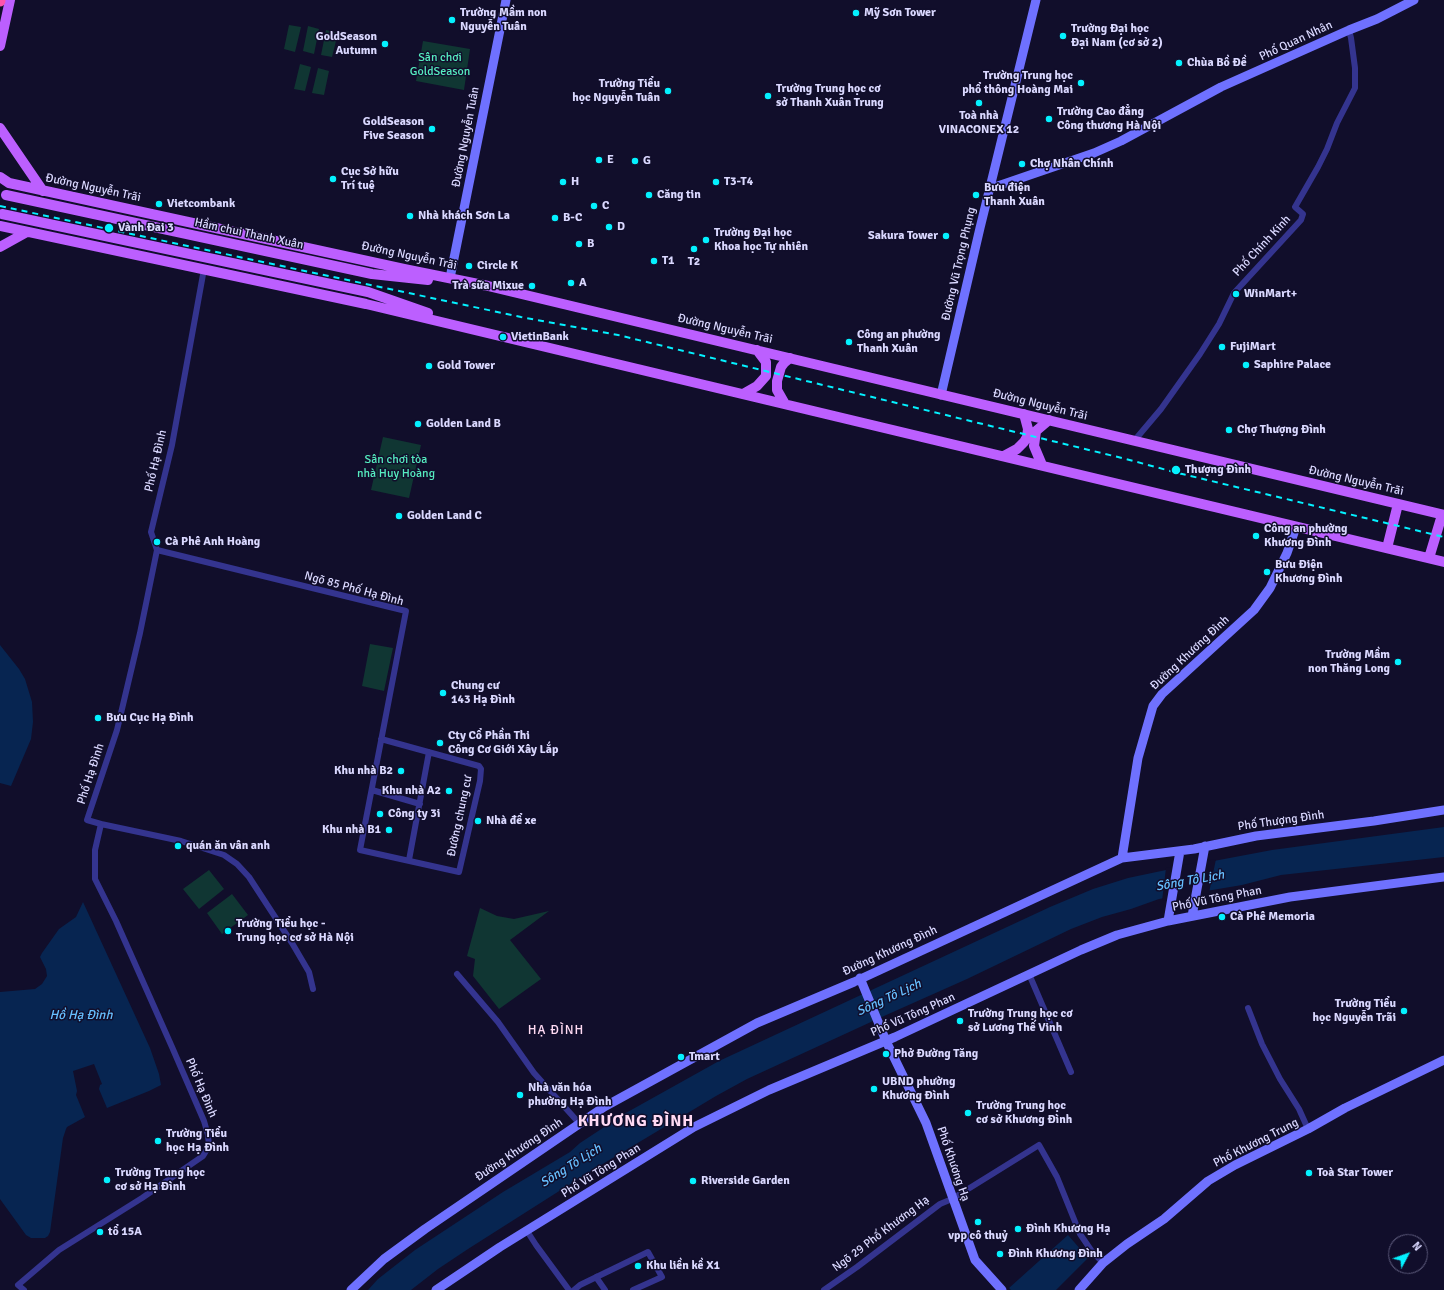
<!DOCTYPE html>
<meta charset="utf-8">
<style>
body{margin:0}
#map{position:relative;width:1444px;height:1290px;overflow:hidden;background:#110e2b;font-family:Signika,sans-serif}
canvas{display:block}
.north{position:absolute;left:1388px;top:1234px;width:40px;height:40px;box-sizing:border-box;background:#110e2b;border:1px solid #615f80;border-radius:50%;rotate:49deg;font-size:11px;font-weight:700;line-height:16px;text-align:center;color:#dad8ff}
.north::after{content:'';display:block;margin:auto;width:14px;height:18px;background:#04f1ff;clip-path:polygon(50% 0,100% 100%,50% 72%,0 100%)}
</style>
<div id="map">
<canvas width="1444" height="1290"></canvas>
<div class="north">N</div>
</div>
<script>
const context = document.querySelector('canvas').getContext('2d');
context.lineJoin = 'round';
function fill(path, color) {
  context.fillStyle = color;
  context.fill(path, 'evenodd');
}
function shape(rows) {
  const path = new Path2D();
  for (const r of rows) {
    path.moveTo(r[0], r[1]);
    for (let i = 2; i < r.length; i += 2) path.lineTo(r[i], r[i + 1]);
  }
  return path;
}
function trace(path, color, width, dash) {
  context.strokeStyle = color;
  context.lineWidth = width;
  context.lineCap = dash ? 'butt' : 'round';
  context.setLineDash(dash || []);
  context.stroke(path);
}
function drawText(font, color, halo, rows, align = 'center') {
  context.font = font + ' Signika,sans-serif';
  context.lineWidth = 3;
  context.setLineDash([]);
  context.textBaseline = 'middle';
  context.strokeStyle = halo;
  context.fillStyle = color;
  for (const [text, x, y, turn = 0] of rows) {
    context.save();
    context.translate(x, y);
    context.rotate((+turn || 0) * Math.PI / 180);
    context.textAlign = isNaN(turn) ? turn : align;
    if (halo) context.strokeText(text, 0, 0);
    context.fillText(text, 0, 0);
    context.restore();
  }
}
fill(shape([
 [289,25,301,27,295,52,284,49],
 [308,26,319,29,314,54,303,51],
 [326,30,338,33,332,57,321,55],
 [423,41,470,49,464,90,416,81],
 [300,64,311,67,305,91,294,89],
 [318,68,329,71,324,95,312,93],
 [383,437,421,445,409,498,371,490],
 [370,644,393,648,384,691,362,686],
 [209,870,224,889,199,909,183,889],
 [232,894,248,915,222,934,207,913],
 [480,908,497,916,514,919,549,911,510,940,541,979,499,1009,473,976,475,959,467,956]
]), '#103633');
fill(shape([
 [0,645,19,669,25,679,32,702,33,722,31,739,11,786,0,783],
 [1444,827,1444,857,1281,875,1242,885,1159,899,1131,909,1102,917,1071,929,967,979,884,1016,747,1079,716,1096,586,1174,468,1249,438,1269,411,1290,368,1290,378,1279,415,1250,503,1192,570,1152,580,1143,624,1114,719,1061,1050,907,1093,889,1128,878,1166,870,1272,850],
 [83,902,150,1048,159,1074,161,1085,149,1091,107,1108,99,1089,100,1085,102,1084,94,1064,73,1071,77,1091,76,1095,85,1117,67,1127,66,1129,63,1138,50,1232,48,1236,45,1238,31,1238,26,1235,0,1199,0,992,35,989,42,984,47,976,46,969,40,957,42,953,59,929,76,917],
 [1068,1235,1088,1258,1056,1290,1011,1290,1009,1288]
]), '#072551');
fill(shape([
 [1216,859,1209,893,1162,901,1166,868]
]), '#110e2b');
trace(shape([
 [1134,441,1161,409,1200,354,1219,324,1234,293,1301,220,1303,214,1295,207,1318,167,1327,149,1337,123,1355,88,1355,68,1351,38,1349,30],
 [157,550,406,611,360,850,459,872,480,781,481,769,479,766,381,739],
 [372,790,420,804],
 [101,824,181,841,224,855,237,864,249,877,292,943,309,972,313,989],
 [409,860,429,752],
 [457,974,498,1022,534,1073,579,1123],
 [1029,974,1071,1072],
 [1248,1008,1262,1044,1280,1079,1299,1109,1308,1129],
 [527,1231,536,1245,569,1290],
 [596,1277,605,1290],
 [24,1290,18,1285,59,1250,142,1198,203,1156,209,1146,208,1135,204,1121,172,1047,116,921,95,879,95,850,101,824,87,820,117,730,140,633,157,550,151,532,172,445,204,269],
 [574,1290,580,1285,648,1252,662,1277,633,1290],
 [824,1290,857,1267,940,1204,952,1199,1039,1145,1057,1177,1080,1234,1091,1250,1103,1263]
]), '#34348f', 6);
trace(shape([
 [989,189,1094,153,1121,141,1221,87,1349,30,1377,19,1414,0],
 [450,278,506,0],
 [941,395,980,228,1036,0],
 [1122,858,1138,758,1153,706,1162,694,1254,610,1270,588,1287,553,1296,527],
 [1192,916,1205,846],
 [1168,921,1180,851],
 [860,978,886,1041,926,1123,975,1260,1002,1290],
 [351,1290,384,1259,425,1229,604,1107,757,1023,854,982,1122,858,1194,849,1256,836,1374,821,1444,810],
 [436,1290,500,1247,694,1127,769,1090,895,1037,1081,950,1117,935,1168,921,1290,897,1444,877],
 [1079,1290,1103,1263,1127,1244,1164,1219,1208,1181,1235,1165,1308,1129,1345,1108,1444,1060]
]), '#6f71ff', 9);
trace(shape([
 [0,46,10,0],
 [0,128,43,191],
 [0,177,9,183,404,269,488,286,1444,515],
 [6,195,372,274,428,280],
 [2,214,368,292,428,313],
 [0,226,366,304,1444,562],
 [0,247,27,232],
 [743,394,757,386,766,376,766,362,757,350],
 [785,404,777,390,777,381,781,367,784,363,790,358],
 [1004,456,1017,449,1024,442,1027,437,1028,429,1024,414],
 [1042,465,1034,446,1036,431,1049,420],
 [1387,548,1398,504],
 [1429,558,1442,515]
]), '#bc5fff', 10);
trace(shape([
 [0,1,0,0]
]), '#ff53ad', 11);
trace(shape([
 [0,206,521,317,618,335,1126,459,1174,472,1444,537]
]), '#04f1ff', 2, [6, 5]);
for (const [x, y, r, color] of [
 [856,13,4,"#04f1ff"],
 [452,20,4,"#04f1ff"],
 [1063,36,4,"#04f1ff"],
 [385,44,4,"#04f1ff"],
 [1179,63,4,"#04f1ff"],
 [1081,83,4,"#04f1ff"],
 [668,91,4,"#04f1ff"],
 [768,96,4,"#04f1ff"],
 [979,103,4,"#04f1ff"],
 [1049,119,4,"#04f1ff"],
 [432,129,4,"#04f1ff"],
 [599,160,4,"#04f1ff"],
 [635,161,4,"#04f1ff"],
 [1022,164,4,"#04f1ff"],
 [333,179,4,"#04f1ff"],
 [563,182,4,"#04f1ff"],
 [716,182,4,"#04f1ff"],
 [649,195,4,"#04f1ff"],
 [976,195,4,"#04f1ff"],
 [159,204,4,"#04f1ff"],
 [594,206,4,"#04f1ff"],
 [410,216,4,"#04f1ff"],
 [555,218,4,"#04f1ff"],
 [609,227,4,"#04f1ff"],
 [109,228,5,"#04f1ff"],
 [946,236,4,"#04f1ff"],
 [706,240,4,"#04f1ff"],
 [579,244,4,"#04f1ff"],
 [694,249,4,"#04f1ff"],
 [654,261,4,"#04f1ff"],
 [469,266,4,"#04f1ff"],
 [571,283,4,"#04f1ff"],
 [532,286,4,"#04f1ff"],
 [1236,294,4,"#04f1ff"],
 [503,337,4,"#04f1ff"],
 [849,342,4,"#04f1ff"],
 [1222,347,4,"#04f1ff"],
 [1246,365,4,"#04f1ff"],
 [429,366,4,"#04f1ff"],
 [418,424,4,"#04f1ff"],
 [1229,430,4,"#04f1ff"],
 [1176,470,5,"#04f1ff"],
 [399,516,4,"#04f1ff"],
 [1256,536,4,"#04f1ff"],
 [157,542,4,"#04f1ff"],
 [1267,572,4,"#04f1ff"],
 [1398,662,4,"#04f1ff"],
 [443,693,4,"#04f1ff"],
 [98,718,4,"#04f1ff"],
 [440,743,4,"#04f1ff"],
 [401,771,4,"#04f1ff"],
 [449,791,4,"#04f1ff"],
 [380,814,4,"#04f1ff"],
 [478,821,4,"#04f1ff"],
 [389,830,4,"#04f1ff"],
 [178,846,4,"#04f1ff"],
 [1222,917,4,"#04f1ff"],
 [228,931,4,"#04f1ff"],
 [1404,1011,4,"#04f1ff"],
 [960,1021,4,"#04f1ff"],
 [886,1054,4,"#04f1ff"],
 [681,1057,4,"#04f1ff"],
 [874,1089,4,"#04f1ff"],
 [520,1095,4,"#04f1ff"],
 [968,1113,4,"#04f1ff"],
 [158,1141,4,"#04f1ff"],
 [1309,1173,4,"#04f1ff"],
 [107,1180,4,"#04f1ff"],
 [693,1181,4,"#04f1ff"],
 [978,1222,4,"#04f1ff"],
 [1018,1229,4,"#04f1ff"],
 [100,1232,4,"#04f1ff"],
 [1000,1254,4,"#04f1ff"],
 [638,1266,4,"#04f1ff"]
]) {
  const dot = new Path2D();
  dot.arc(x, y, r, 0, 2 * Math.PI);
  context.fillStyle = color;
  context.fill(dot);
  trace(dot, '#110e2b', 1.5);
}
drawText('bold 12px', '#dad8ff', '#110e2b', [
 ["Trường Mầm non",460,13],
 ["Nguyễn Tuân",460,27],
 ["Mỹ Sơn Tower",864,13],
 ["Trường Đại học",1071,29],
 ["Đại Nam (cơ sở 2)",1071,43],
 ["GoldSeason",377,37,"right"],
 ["Autumn",377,51,"right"],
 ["Chùa Bồ Đề",1187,63],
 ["Trường Trung học",1073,76,"right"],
 ["phổ thông Hoàng Mai",1073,90,"right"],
 ["Trường Tiểu",660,84,"right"],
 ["học Nguyễn Tuân",660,98,"right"],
 ["Trường Trung học cơ",776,89],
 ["sở Thanh Xuân Trung",776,103],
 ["Trường Cao đẳng",1057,112],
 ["Công thương Hà Nội",1057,126],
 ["Toà nhà",979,116,"center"],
 ["VINACONEX 12",979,130,"center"],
 ["GoldSeason",424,122,"right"],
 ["Five Season",424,136,"right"],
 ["E",607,160],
 ["G",643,161],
 ["Chợ Nhân Chính",1030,164],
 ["Cục Sở hữu",341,172],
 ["Trí tuệ",341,186],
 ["H",571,182],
 ["T3-T4",724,182],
 ["Bưu điện",984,188],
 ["Thanh Xuân",984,202],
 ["Căng tin",657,195],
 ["Vietcombank",167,204],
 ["C",602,206],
 ["Nhà khách Sơn La",418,216],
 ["B-C",563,218],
 ["D",617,227],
 ["Vành Đai 3",118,228],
 ["Trường Đại học",714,233],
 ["Khoa học Tự nhiên",714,247],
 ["Sakura Tower",938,236,"right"],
 ["B",587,244],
 ["T1",662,261],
 ["T2",694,262,"center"],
 ["Circle K",477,266],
 ["A",579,283],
 ["Trà sữa Mixue",524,286,"right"],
 ["WinMart+",1244,294],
 ["Công an phường",857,335],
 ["Thanh Xuân",857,349],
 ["VietinBank",511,337],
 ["FujiMart",1230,347],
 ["Saphire Palace",1254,365],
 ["Gold Tower",437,366],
 ["Golden Land B",426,424],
 ["Chợ Thượng Đình",1237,430],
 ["Thượng Đình",1185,470],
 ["Golden Land C",407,516],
 ["Công an phường",1264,529],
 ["Khương Đình",1264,543],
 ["Cà Phê Anh Hoàng",165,542],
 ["Bưu Điện",1275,565],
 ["Khương Đình",1275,579],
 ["Trường Mầm",1390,655,"right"],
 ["non Thăng Long",1390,669,"right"],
 ["Chung cư",451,686],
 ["143 Hạ Đình",451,700],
 ["Bưu Cục Hạ Đình",106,718],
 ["Cty Cổ Phần Thi",448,736],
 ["Công Cơ Giới Xây Lắp",448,750],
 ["Khu nhà B2",393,771,"right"],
 ["Khu nhà A2",441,791,"right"],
 ["Công ty 3i",388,814],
 ["Nhà để xe",486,821],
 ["Khu nhà B1",381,830,"right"],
 ["quán ăn vân anh",186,846],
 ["Cà Phê Memoria",1230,917],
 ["Trường Tiểu học -",236,924],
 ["Trung học cơ sở Hà Nội",236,938],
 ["Trường Tiểu",1396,1004,"right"],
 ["học Nguyễn Trãi",1396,1018,"right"],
 ["Trường Trung học cơ",968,1014],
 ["sở Lương Thế Vinh",968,1028],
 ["Phở Đường Tăng",894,1054],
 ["Tmart",689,1057],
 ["UBND phường",882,1082],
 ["Khương Đình",882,1096],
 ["Nhà văn hóa",528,1088],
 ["phường Hạ Đình",528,1102],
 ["Trường Trung học",976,1106],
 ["cơ sở Khương Đình",976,1120],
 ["Trường Tiểu",166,1134],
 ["học Hạ Đình",166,1148],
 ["Trường Trung học",115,1173],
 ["cơ sở Hạ Đình",115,1187],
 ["Toà Star Tower",1317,1173],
 ["Riverside Garden",701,1181],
 ["Đình Khương Hạ",1026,1229],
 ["tổ 15A",108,1232],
 ["vpp cô thuỷ",978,1236,"center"],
 ["Đình Khương Đình",1008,1254],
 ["Khu liền kề X1",646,1266]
], 'left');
drawText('12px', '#dad8ff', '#110e2b', [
 ["Phố Quan Nhân",1296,41,-25],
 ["Đường Nguyễn Tuân",466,137,-79],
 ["Đường Nguyễn Trãi",93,188,12],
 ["Hầm chui Thanh Xuân",249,234,12],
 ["Phố Chính Kinh",1262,246,-47],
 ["Đường Nguyễn Trãi",409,256,12],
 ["Đường Vũ Trọng Phụng",959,264,-77],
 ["Đường Nguyễn Trãi",725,329,13],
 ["Đường Nguyễn Trãi",1040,405,14],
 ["Phố Hạ Đình",156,461,-77],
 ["Đường Nguyễn Trãi",1356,481,13],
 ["Ngõ 85 Phố Hạ Đình",354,589,15],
 ["Đường Khương Đình",1190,653,-43],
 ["Phố Hạ Đình",91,774,-72],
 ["Đường chung cư",460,816,-78],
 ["Phố Thượng Đình",1281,821,-8],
 ["Phố Vũ Tông Phan",1217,899,-11],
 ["Đường Khương Đình",890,951,-25],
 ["Phố Vũ Tông Phan",913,1015,-24],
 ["Phố Hạ Đình",201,1088,67],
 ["Phố Khương Trung",1256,1143,-27],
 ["Đường Khương Đình",519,1150,-34],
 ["Phố Khương Hạ",953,1164,71],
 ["Phố Vũ Tông Phan",601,1171,-32],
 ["Ngõ 29 Phố Khương Hạ",881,1234,-37]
]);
drawText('12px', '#56edc0', '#110e2b', [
 ["Sân chơi",440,58],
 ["GoldSeason",440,72],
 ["Sân chơi tòa",396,460],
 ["nhà Huy Hoàng",396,474]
]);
drawText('italic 13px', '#66bfff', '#110e2b', [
 ["Sông Tô Lịch",1190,881,-10],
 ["Sông Tô Lịch",889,998,-25],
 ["Hồ Hạ Đình",81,1016],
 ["Sông Tô Lịch",571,1166,-32]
]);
context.letterSpacing = '1px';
drawText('13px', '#ffdaf3', '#110e2b', [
 ["HẠ ĐÌNH",556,1031]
]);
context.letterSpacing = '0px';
context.letterSpacing = '1px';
drawText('bold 16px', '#ffdaf3', '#110e2b', [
 ["KHƯƠNG ĐÌNH",636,1122]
]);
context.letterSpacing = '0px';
</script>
